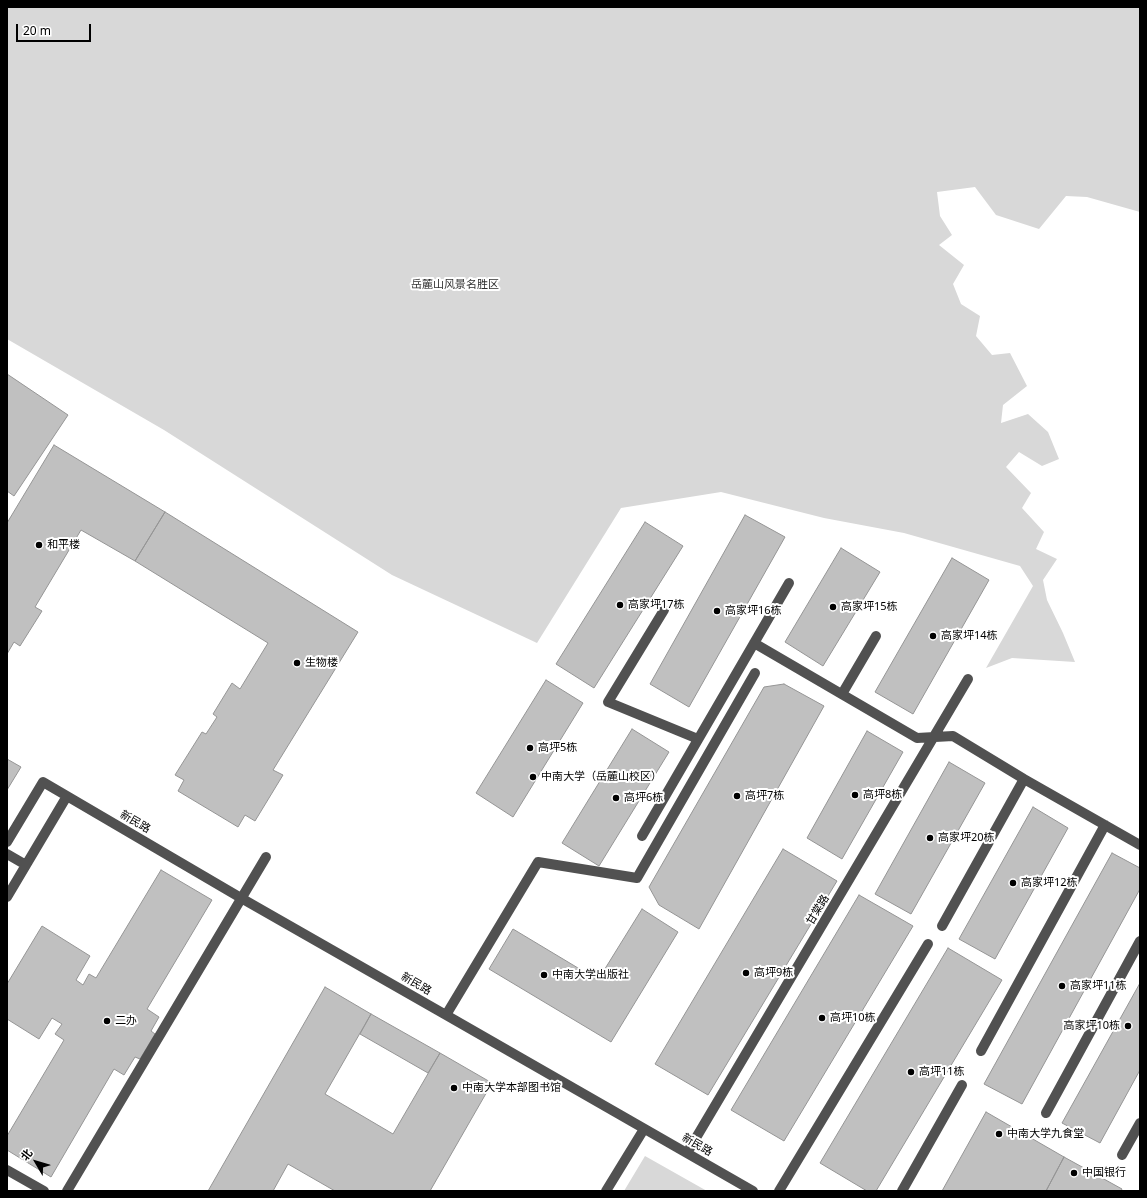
<!DOCTYPE html>
<meta charset="utf-8">
<style>
body{margin:0}
#map{position:relative;width:1147px;height:1198px;overflow:hidden;background:#fff;font-family:"Noto Sans","Noto Sans SC",sans-serif}
canvas{display:block}
.frame{position:absolute;inset:0;border:8px solid #000;pointer-events:none}
.north{position:absolute;left:16px;top:1142px;width:40px;height:40px;-webkit-text-stroke:3px #fff;paint-order:stroke;rotate:308deg;font-size:11px;font-weight:700;line-height:16px;text-align:center;color:#000}
.north::after{content:'';display:block;margin:auto;width:14px;height:18px;background:#000;clip-path:polygon(50% 0,100% 100%,50% 72%,0 100%)}
.scale{position:absolute;left:16px;top:24px;width:75px;height:18px;box-sizing:border-box;border:2px solid #000;border-top:0;padding-left:5px;font-size:12px;line-height:14px;white-space:nowrap;color:#000;-webkit-text-stroke:3px #fff;paint-order:stroke}
</style>
<div id="map">
<canvas width="1147" height="1198"></canvas>
<div class="frame"></div>
<div class="north">北</div>
<div class="scale">20 m</div>
</div>
<script>
const context = document.querySelector('canvas').getContext('2d');
context.lineJoin = 'round';
function fill(path, color) {
  context.fillStyle = color;
  context.fill(path, 'evenodd');
}
function shape(rows) {
  const path = new Path2D();
  for (const r of rows) {
    path.moveTo(r[0], r[1]);
    for (let i = 2; i < r.length; i += 2) path.lineTo(r[i], r[i + 1]);
  }
  return path;
}
function trace(path, color, width, dash) {
  context.strokeStyle = color;
  context.lineWidth = width;
  context.lineCap = dash ? 'butt' : 'round';
  context.setLineDash(dash || []);
  context.stroke(path);
}
function drawText(font, color, halo, rows, align = 'center') {
  context.font = font + ' "Noto Sans","Noto Sans SC",sans-serif';
  context.lineWidth = 4;
  context.setLineDash([]);
  context.textBaseline = 'middle';
  context.strokeStyle = halo;
  context.fillStyle = color;
  for (const [text, x, y, turn = 0] of rows) {
    context.save();
    context.translate(x, y);
    context.rotate((+turn || 0) * Math.PI / 180);
    context.textAlign = isNaN(turn) ? turn : align;
    if (halo) context.strokeText(text, 0, 0);
    context.fillText(text, 0, 0);
    context.restore();
  }
}
fill(shape([
 [7,7,1140,7,1140,212,1087,197,1066,196,1039,229,996,215,975,187,937,192,940,216,952,235,939,245,964,265,953,284,961,304,980,316,976,336,992,355,1010,353,1027,386,1003,405,1001,423,1028,414,1048,432,1059,459,1042,466,1019,452,1006,467,1031,493,1022,508,1044,532,1036,549,1057,559,1043,580,1047,600,1063,633,1075,662,1012,658,986,668,1033,586,1020,566,904,533,824,518,721,492,621,508,537,643,392,575,164,430,7,339],
 [645,1156,707,1191,624,1191]
]), '#d8d8d8');
const building = shape([
 [7,374,68,415,14,496,7,491,7,374],
 [54,445,165,512,135,561,81,530,35,607,42,611,20,646,14,642,7,654,7,523,54,445],
 [165,512,358,632,273,770,283,775,255,821,245,815,238,827,178,791,184,780,175,775,202,732,206,734,217,717,213,714,232,683,240,689,268,643,135,561,165,512],
 [745,515,785,537,689,707,650,684,745,515],
 [645,522,683,546,594,688,556,664,645,522],
 [841,548,880,572,823,666,785,642,841,548],
 [952,558,989,580,913,714,875,692,952,558],
 [546,680,583,703,513,817,476,793,546,680],
 [784,684,824,706,699,929,659,905,649,887,764,687,784,684],
 [632,729,669,752,599,866,562,843,632,729],
 [867,731,903,752,842,859,807,838,867,731],
 [7,759,21,767,7,790,7,759],
 [949,762,985,783,911,914,875,894,949,762],
 [1033,807,1068,828,995,959,959,939,1033,807],
 [783,849,837,881,708,1095,655,1064,783,849],
 [1112,853,1140,868,1140,889,1022,1104,984,1084,1112,853],
 [161,870,212,900,147,1009,159,1017,151,1031,155,1034,140,1059,135,1057,124,1075,114,1069,51,1177,7,1150,7,1136,64,1040,55,1034,62,1024,52,1018,39,1039,7,1019,7,984,42,926,90,956,76,980,83,985,89,974,96,978,161,870],
 [859,895,913,926,784,1141,731,1110,859,895],
 [642,909,678,932,611,1042,489,969,513,929,598,980,642,909],
 [948,948,1002,980,876,1191,867,1191,820,1163,948,948],
 [1140,983,1140,1070,1100,1143,1062,1123,1140,983],
 [325,987,371,1014,325,1094,393,1134,440,1053,492,1083,430,1191,335,1191,288,1164,273,1191,208,1191,325,987],
 [371,1014,440,1053,428,1073,360,1034,371,1014],
 [986,1112,1064,1157,1046,1191,942,1191,986,1112],
 [1064,1157,1122,1189,1121,1191,1046,1191,1064,1157]
]);
fill(building, '#c0c0c0');
trace(building, '#959595', 1);
trace(shape([
 [664,610,608,702,698,739],
 [754,643,917,738,953,736,1024,779,1140,845],
 [842,694,876,636],
 [642,836,789,583],
 [7,842,43,782,241,898,446,1015,753,1191],
 [7,854,26,865],
 [7,897,67,796],
 [942,926,1024,779],
 [446,1015,538,862,637,878,755,673],
 [981,1051,1105,825],
 [1046,1113,1140,941],
 [687,1153,968,679],
 [1122,1155,1140,1123],
 [7,1170,44,1191],
 [67,1191,266,857],
 [606,1191,644,1129],
 [779,1191,928,944],
 [902,1191,962,1085]
]), '#515151', 10);
for (const [x, y, r, color] of [
 [39,545,4,"#000"],
 [620,605,4,"#000"],
 [833,607,4,"#000"],
 [717,611,4,"#000"],
 [933,636,4,"#000"],
 [297,663,4,"#000"],
 [530,748,4,"#000"],
 [533,777,4,"#000"],
 [855,795,4,"#000"],
 [737,796,4,"#000"],
 [616,798,4,"#000"],
 [930,838,4,"#000"],
 [1013,883,4,"#000"],
 [746,973,4,"#000"],
 [544,975,4,"#000"],
 [1062,986,4,"#000"],
 [822,1018,4,"#000"],
 [107,1021,4,"#000"],
 [1128,1026,4,"#000"],
 [911,1072,4,"#000"],
 [454,1088,4,"#000"],
 [999,1134,4,"#000"],
 [1074,1173,4,"#000"]
]) {
  const dot = new Path2D();
  dot.arc(x, y, r, 0, 2 * Math.PI);
  context.fillStyle = color;
  context.fill(dot);
  trace(dot, '#fff', 1.5);
}
drawText('11px', '#2f2f2f', '#fff', [
 ["岳麓山风景名胜区",455,285]
]);
drawText('11px', '#000', '#fff', [
 ["和平楼",47,545],
 ["高家坪17栋",628,605],
 ["高家坪15栋",841,607],
 ["高家坪16栋",725,611],
 ["高家坪14栋",941,636],
 ["生物楼",305,663],
 ["高坪5栋",538,748],
 ["中南大学（岳麓山校区）",541,777],
 ["高坪8栋",863,795],
 ["高坪7栋",745,796],
 ["高坪6栋",624,798],
 ["高家坪20栋",938,838],
 ["高家坪12栋",1021,883],
 ["高坪9栋",754,973],
 ["中南大学出版社",552,975],
 ["高家坪11栋",1070,986],
 ["高坪10栋",830,1018],
 ["二办",115,1021],
 ["高家坪10栋",1120,1026,"right"],
 ["高坪11栋",919,1072],
 ["中南大学本部图书馆",462,1088],
 ["中南大学九食堂",1007,1134],
 ["中国银行",1082,1173]
], 'left');
drawText('11px', '#000', '#fff', [
 ["新民路",135,822,30],
 ["甘棠路",818,910,-59],
 ["新民路",416,984,30],
 ["新民路",697,1145,30]
]);
</script>
